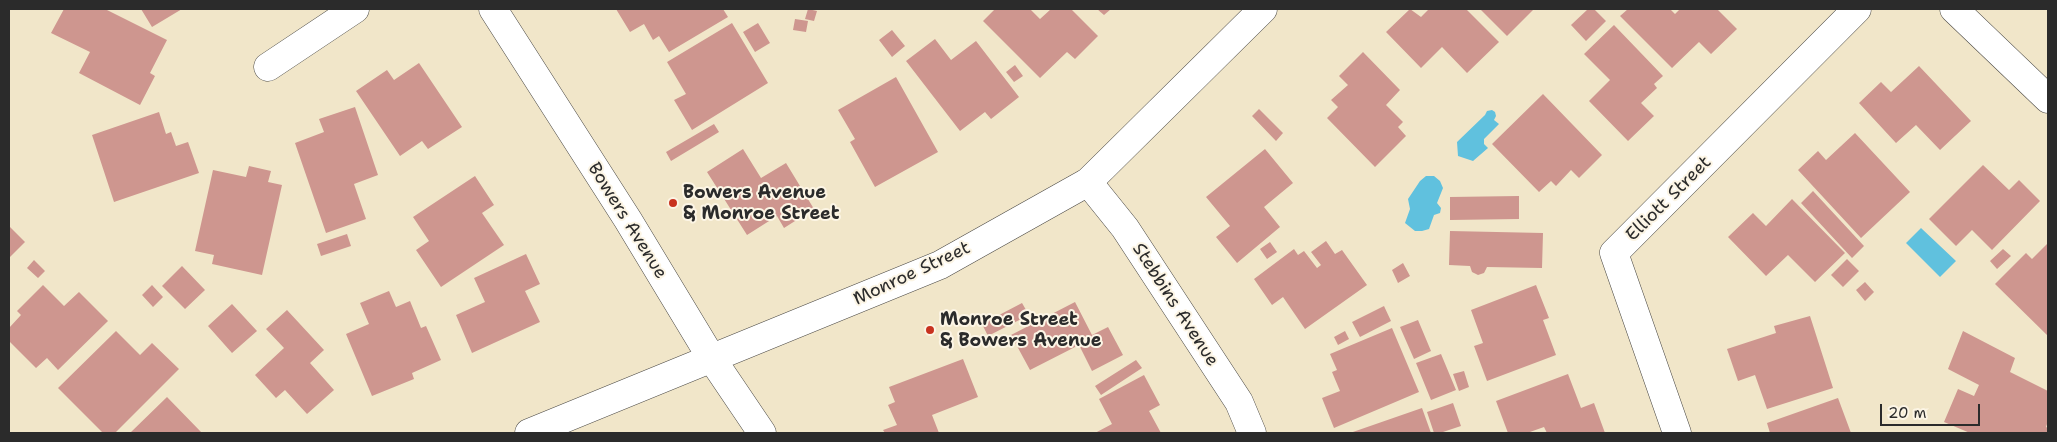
<!DOCTYPE html>
<style>
body{margin:0}
#map{position:relative;width:2057px;height:442px;overflow:hidden;background:#f1e6c9;font-family:"Shantell Sans",sans-serif}
canvas{display:block}
.frame{position:absolute;inset:0;border:10px solid #2b2b2b;pointer-events:none}
.scale{position:absolute;left:1880px;top:404px;width:100px;height:22px;box-sizing:border-box;border:2px solid #2b2b2b;border-top:0;padding-left:6px;font-size:15px;line-height:18px;white-space:nowrap;color:#2b2b2b;-webkit-text-stroke:4px #fcf5e5;paint-order:stroke}
</style>
<div id="map">
<canvas width="2057" height="442"></canvas>
<div class="frame"></div>
<div class="scale">20 m</div>
</div>
<script>
const context = document.querySelector('canvas').getContext('2d');
context.lineJoin = 'round';
function fill(path, color) {
  context.fillStyle = color;
  context.fill(path, 'evenodd');
}
function shape(rows) {
  const path = new Path2D();
  for (const r of rows) {
    path.moveTo(r[0], r[1]);
    for (let i = 2; i < r.length; i += 2) path.lineTo(r[i], r[i + 1]);
  }
  return path;
}
function trace(path, color, width, dash) {
  context.strokeStyle = color;
  context.lineWidth = width;
  context.lineCap = dash ? 'butt' : 'round';
  context.setLineDash(dash || []);
  context.stroke(path);
}
function drawText(font, color, halo, rows, align = 'center') {
  context.font = font + ' "Shantell Sans",sans-serif';
  context.lineWidth = 4;
  context.setLineDash([]);
  context.textBaseline = 'middle';
  context.strokeStyle = halo;
  context.fillStyle = color;
  for (const [text, x, y, turn = 0] of rows) {
    context.save();
    context.translate(x, y);
    context.rotate((+turn || 0) * Math.PI / 180);
    context.textAlign = isNaN(turn) ? turn : align;
    if (halo) context.strokeText(text, 0, 0);
    context.fillText(text, 0, 0);
    context.restore();
  }
}
fill(shape([
 [1492,110,1495,112,1496,116,1494,120,1499,124,1484,139,1484,144,1488,148,1473,161,1458,156,1457,142,1485,115,1487,111],
 [1426,176,1434,176,1440,181,1443,188,1437,203,1441,208,1440,213,1434,215,1429,229,1422,231,1415,231,1405,223,1410,209,1408,199,1420,181],
 [1921,228,1956,261,1940,277,1906,243]
]), '#60c1de');
fill(shape([
 [64,9,105,9,167,40,150,73,155,76,140,105,79,73,90,52,51,33],
 [141,9,182,9,152,27],
 [616,9,723,9,728,17,669,52,659,36,653,40,644,24,630,32],
 [808,9,817,11,814,21,805,19],
 [995,9,1030,9,1040,19,1051,9,1071,9,1098,36,1075,59,1067,52,1040,78,983,21],
 [1097,9,1111,9,1104,15],
 [1410,9,1421,17,1429,9,1466,9,1499,42,1467,73,1442,47,1421,68,1386,32],
 [1480,9,1534,9,1507,36],
 [1588,9,1594,9,1606,21,1586,41,1571,25],
 [1628,9,1670,9,1675,14,1680,9,1717,9,1737,29,1711,54,1699,42,1672,68,1620,16],
 [795,19,808,21,806,32,793,30],
 [732,23,768,83,692,130,674,100,686,94,667,62],
 [758,23,770,43,755,52,743,32],
 [1614,25,1663,76,1654,84,1657,88,1641,103,1654,116,1628,141,1589,101,1610,80,1584,54],
 [892,30,905,46,892,57,879,40],
 [935,39,951,60,976,41,1019,97,991,119,985,112,960,131,906,61],
 [1363,52,1400,90,1386,105,1403,122,1398,127,1406,136,1375,167,1327,118,1338,107,1331,100,1348,85,1339,76],
 [419,63,462,127,428,149,422,141,400,156,356,91,387,70,394,80],
 [1015,65,1023,76,1014,82,1006,72],
 [1919,66,1971,121,1940,150,1916,125,1896,143,1859,103,1881,82,1891,92],
 [896,77,938,152,875,187,850,142,855,139,838,110],
 [1543,94,1602,155,1579,178,1571,170,1556,186,1551,181,1539,192,1492,144],
 [355,107,378,175,354,184,366,219,326,233,295,143,324,132,319,119],
 [1259,109,1283,133,1276,141,1252,116],
 [159,112,166,134,171,132,176,146,188,142,199,173,114,202,92,135],
 [714,124,719,132,671,161,666,152],
 [1855,133,1910,192,1861,238,1798,170,1818,151,1826,160],
 [743,149,761,178,786,163,814,209,784,228,777,216,747,235,707,172],
 [1265,149,1293,183,1264,207,1280,227,1237,263,1216,237,1230,226,1206,197],
 [1983,165,2009,190,2019,180,2040,201,1992,250,1972,230,1956,246,1929,219],
 [249,166,271,171,268,182,282,185,262,275,212,264,214,255,195,251,213,170,246,177],
 [475,176,494,205,482,213,504,245,441,287,416,250,429,241,413,217],
 [1813,191,1864,246,1852,258,1801,203],
 [1519,196,1519,219,1450,220,1450,197],
 [1792,199,1845,253,1815,282,1788,255,1766,276,1728,237,1753,213,1766,226],
 [9,226,25,242,9,258],
 [1450,231,1543,233,1542,268,1487,267,1484,273,1478,275,1472,272,1470,266,1449,265],
 [347,234,351,246,321,256,317,244],
 [1326,241,1335,254,1342,250,1367,285,1305,329,1283,297,1272,305,1254,279,1294,249,1298,255,1304,251,1317,268,1321,265,1311,252],
 [1270,242,1277,252,1267,259,1260,249],
 [2048,243,2048,336,1995,284,2026,253,2032,259],
 [2003,249,2011,256,1997,269,1990,261],
 [526,254,540,284,525,291,540,322,472,353,456,315,485,302,474,278],
 [1847,259,1859,271,1843,287,1831,275],
 [34,260,45,271,38,278,27,268],
 [1403,263,1410,276,1398,283,1392,270],
 [182,266,205,290,185,309,162,286],
 [1865,282,1874,292,1865,301,1856,290],
 [43,285,64,306,79,292,108,321,58,370,47,358,36,368,9,341,9,328,21,315,17,311],
 [152,285,163,297,153,307,142,295],
 [1536,285,1549,318,1543,320,1556,355,1487,381,1474,346,1483,343,1471,310],
 [389,291,396,307,410,301,421,328,426,326,441,360,412,373,414,379,372,396,346,334,369,324,360,303],
 [1075,302,1092,335,1108,327,1123,355,1092,371,1079,345,1030,370,1011,335],
 [1022,303,1029,315,988,336,982,324],
 [232,304,257,331,232,353,208,326],
 [1384,306,1391,321,1360,337,1352,322],
 [287,310,324,350,310,363,334,390,307,414,285,390,276,398,255,375,284,348,266,329],
 [1810,316,1833,388,1767,409,1755,375,1738,381,1727,349,1776,333,1774,326],
 [1418,320,1431,351,1414,359,1400,327],
 [1392,328,1419,392,1334,428,1322,398,1340,391,1332,372,1337,370,1330,354],
 [116,331,140,355,152,343,179,369,115,433,103,433,58,388],
 [1345,331,1349,339,1338,345,1334,337],
 [1963,331,2015,358,2010,372,2048,391,2048,421,2046,427,2048,428,2048,433,1970,433,1944,422,1958,389,1974,396,1979,385,1948,369],
 [1441,354,1456,390,1431,400,1416,363],
 [963,359,978,397,932,415,939,433,885,433,883,430,897,425,888,405,895,402,889,387],
 [1136,360,1142,368,1101,395,1095,386],
 [1464,371,1469,387,1459,391,1453,374],
 [1568,374,1581,408,1594,403,1605,433,1547,433,1544,427,1527,433,1508,433,1496,401],
 [1144,375,1160,405,1149,411,1161,433,1095,433,1112,424,1099,399],
 [167,397,202,433,130,433],
 [1838,398,1851,433,1770,433,1767,423],
 [1453,403,1461,426,1440,433,1434,433,1427,412],
 [1422,408,1431,433,1350,433]
]), '#ce968f');
const minor = shape([
 [1954,9,2048,99],
 [268,67,355,9],
 [1088,182,1125,228,1239,402,1252,433],
 [1677,433,1614,253,1857,9]
]);
const secondary = shape([
 [493,9,628,220,712,359,762,433],
 [529,433,940,265,1088,182,1263,9]
]);
trace(minor, '#494743', 29);
trace(secondary, '#494743', 29);
trace(minor, '#fff', 28);
trace(secondary, '#fff', 28);
for (const [x, y, r, color] of [
 [673,203,5,"#c8321e"],
 [930,330,5,"#c8321e"]
]) {
  const dot = new Path2D();
  dot.arc(x, y, r, 0, 2 * Math.PI);
  context.fillStyle = color;
  context.fill(dot);
  trace(dot, '#fcf5e5', 2);
}
drawText('bold 18px', '#2b2b2b', '#fcf5e5', [
 ["Bowers Avenue",683,193],
 ["& Monroe Street",683,214],
 ["Monroe Street",940,320],
 ["& Bowers Avenue",940,341]
], 'left');
drawText('18px', '#2b2b2b', '#fcf5e5', [
 ["Elliott Street",1669,199,-45],
 ["Bowers Avenue",627,221,58],
 ["Monroe Street",912,274,-25],
 ["Stebbins Avenue",1175,305,57]
]);
</script>
